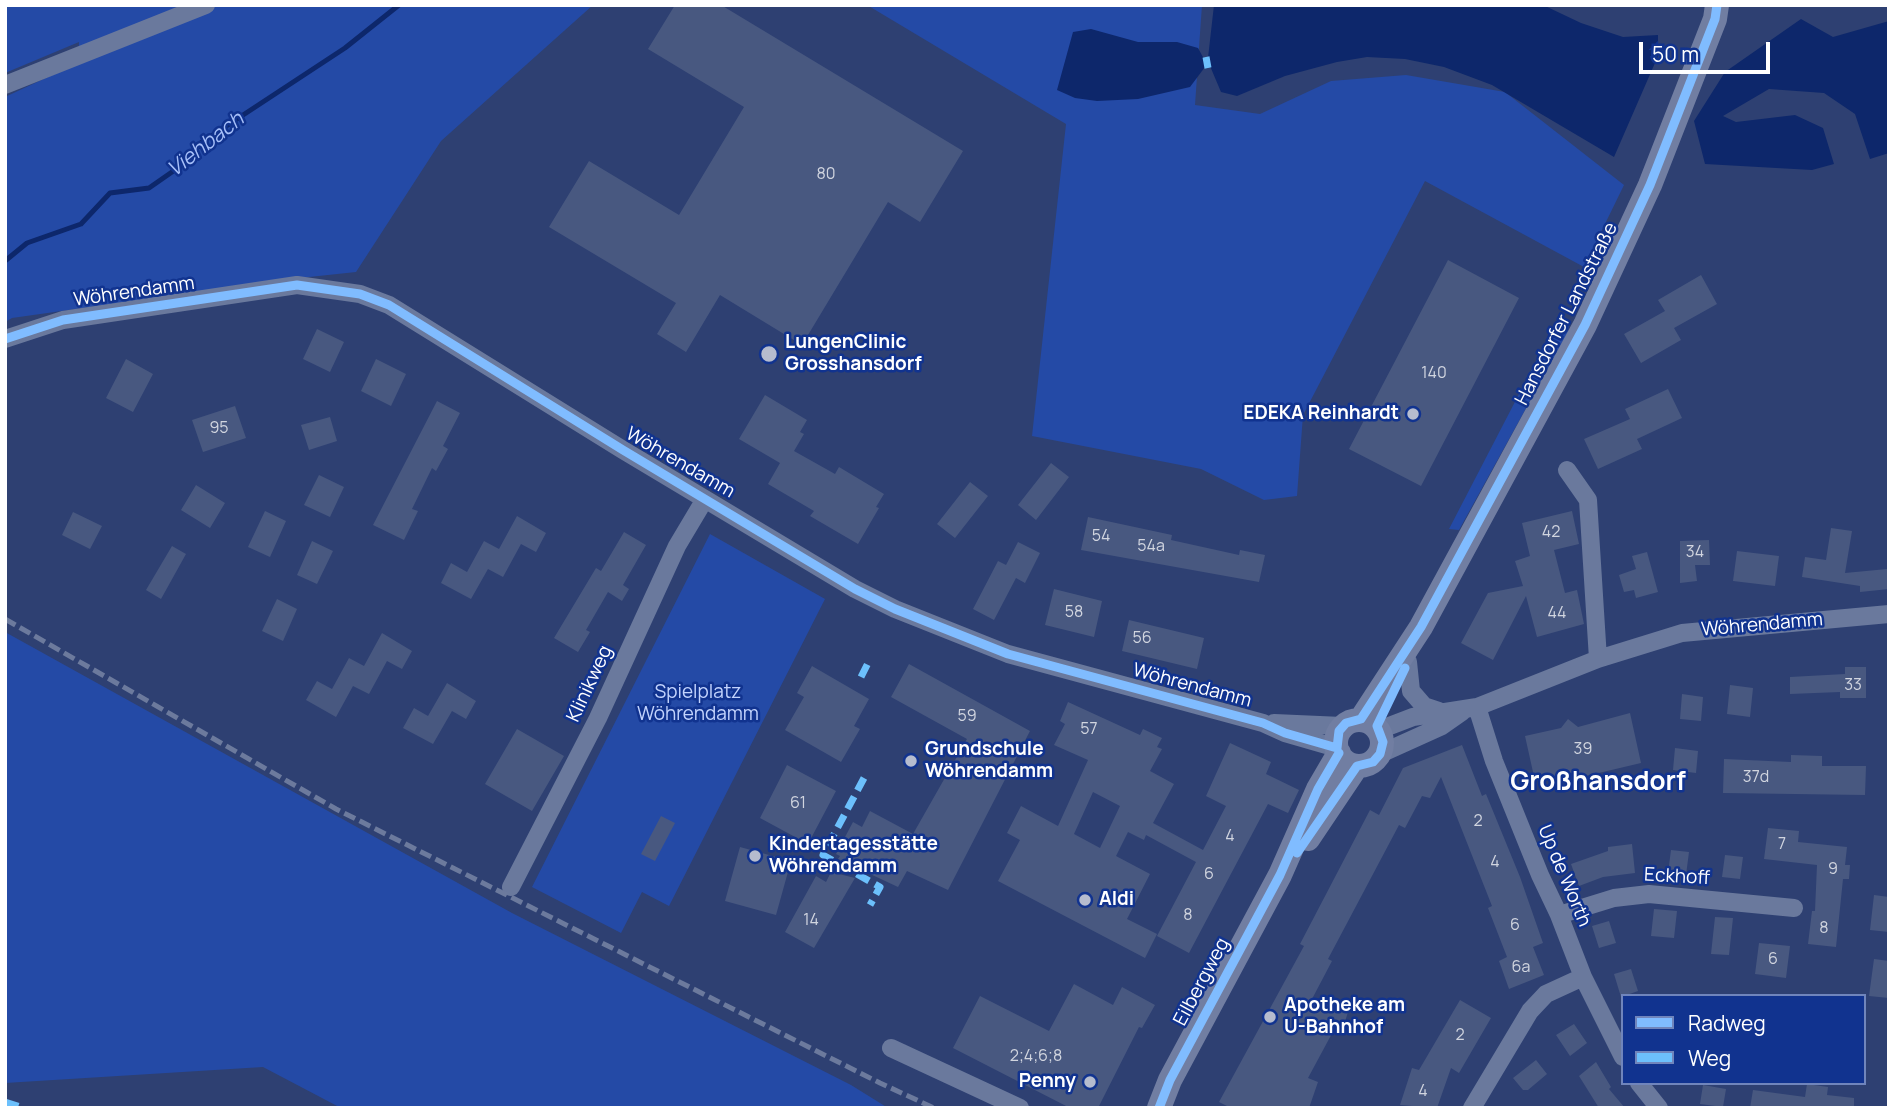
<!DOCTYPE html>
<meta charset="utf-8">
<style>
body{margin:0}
#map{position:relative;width:1894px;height:1113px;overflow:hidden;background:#2e4072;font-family:Manrope,sans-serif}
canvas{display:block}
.frame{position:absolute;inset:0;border:7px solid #fff;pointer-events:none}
.legend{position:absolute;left:1621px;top:994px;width:245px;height:91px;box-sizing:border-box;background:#11338f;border:2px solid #7085bc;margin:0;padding:9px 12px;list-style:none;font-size:21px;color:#fff}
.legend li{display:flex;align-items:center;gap:14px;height:35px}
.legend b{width:35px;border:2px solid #7085bc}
.scale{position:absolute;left:1639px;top:42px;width:131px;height:32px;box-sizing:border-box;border:4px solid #fff;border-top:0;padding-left:9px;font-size:21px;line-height:24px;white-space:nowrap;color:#fff;-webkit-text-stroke:5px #11338f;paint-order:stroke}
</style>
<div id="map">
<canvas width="1894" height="1113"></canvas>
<div class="frame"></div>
<ul class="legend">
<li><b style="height:9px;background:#80bcff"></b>Radweg</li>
<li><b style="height:9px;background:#6cc0fc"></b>Weg</li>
</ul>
<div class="scale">50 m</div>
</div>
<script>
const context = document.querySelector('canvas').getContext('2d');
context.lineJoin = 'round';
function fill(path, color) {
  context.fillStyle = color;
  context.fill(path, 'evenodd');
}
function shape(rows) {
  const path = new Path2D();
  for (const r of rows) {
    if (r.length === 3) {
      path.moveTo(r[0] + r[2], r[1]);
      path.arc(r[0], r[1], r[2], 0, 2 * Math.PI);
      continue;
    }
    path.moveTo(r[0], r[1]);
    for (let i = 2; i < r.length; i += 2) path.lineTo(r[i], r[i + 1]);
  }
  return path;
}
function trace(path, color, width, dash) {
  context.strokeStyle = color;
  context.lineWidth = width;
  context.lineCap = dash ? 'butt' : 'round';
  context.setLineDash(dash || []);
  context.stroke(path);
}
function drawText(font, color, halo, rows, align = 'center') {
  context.font = font + ' Manrope,sans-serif';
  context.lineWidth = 5;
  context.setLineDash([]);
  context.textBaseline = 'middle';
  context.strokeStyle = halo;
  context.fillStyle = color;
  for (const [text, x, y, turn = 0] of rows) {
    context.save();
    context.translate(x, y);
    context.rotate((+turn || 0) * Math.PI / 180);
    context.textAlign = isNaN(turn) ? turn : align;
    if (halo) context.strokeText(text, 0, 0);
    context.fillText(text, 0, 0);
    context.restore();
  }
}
fill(shape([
 [5,5,593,5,441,141,356,272,281,280,12,318,5,322,5,97,78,63,79,42,5,73],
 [867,5,1202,5,1195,105,1260,114,1331,81,1406,75,1505,92,1624,185,1584,267,1425,181,1303,415,1297,496,1264,500,1201,469,1032,436,1066,124],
 [1559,317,1569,322,1568,332,1459,530,1449,529],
 [710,534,825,599,669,906,642,892,621,933,532,887],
 [5,632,512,913,851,1085,888,1108,341,1108,263,1067,5,1083]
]), '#244aa6');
fill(shape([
 [1214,5,1543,5,1581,23,1623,37,1658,35,1658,56,1614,157,1492,85,1444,67,1405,59,1367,57,1337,62,1285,76,1237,96,1221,92,1210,66,1205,67,1190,87,1138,99,1097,101,1075,98,1057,90,1073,32,1091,29,1138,42,1177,42,1198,48,1204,59,1208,58],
 [1801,19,1833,37,1889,21,1889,153,1870,159,1855,114,1824,93,1769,89,1723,116,1736,122,1795,115,1823,128,1834,164,1812,170,1705,164,1694,121,1725,72]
]), '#0d276b');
trace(shape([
 [5,261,27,243,81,224,110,193,149,188,182,165,202,142,345,48,399,5]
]), '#0d276b', 5);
fill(shape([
 [675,5,721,5,963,151,920,222,888,202,802,345,720,295,686,352,657,334,676,303,549,227,589,161,679,215,744,107,648,49],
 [1448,260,1519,298,1421,486,1349,449],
 [1701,275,1717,304,1674,328,1681,340,1641,363,1624,334,1665,311,1658,300],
 [317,329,344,342,330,372,303,359],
 [126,359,153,374,133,412,106,398],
 [376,359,406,374,391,406,361,391],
 [1668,389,1682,418,1637,439,1642,449,1598,469,1584,439,1630,419,1625,409],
 [765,395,807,420,800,432,804,434,794,451,835,474,839,467,884,494,876,507,879,508,858,544,810,516,814,511,768,484,780,463,739,439],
 [437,401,460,413,443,446,448,449,436,471,432,468,412,509,418,511,404,540,373,525],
 [235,406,246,438,203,452,192,420],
 [330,417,337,441,309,450,301,425],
 [1051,463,1069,477,1036,520,1018,505],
 [319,475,344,487,330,517,304,505],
 [970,482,988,496,955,538,937,524],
 [196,485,225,503,210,528,181,510],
 [265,511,286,521,270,557,248,547],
 [1572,511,1579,544,1554,550,1565,593,1577,590,1584,624,1537,637,1526,596,1493,660,1461,643,1488,593,1523,586,1515,561,1530,556,1522,523],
 [73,512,102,526,90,549,62,535],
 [517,516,546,533,536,552,521,544,503,577,488,569,471,599,441,583,451,563,467,572,484,541,499,549],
 [1088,517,1172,535,1171,540,1239,555,1240,550,1265,555,1259,582,1081,550],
 [1831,528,1852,531,1845,573,1887,569,1889,589,1860,592,1860,586,1802,577,1805,557,1826,560],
 [624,532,646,545,623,585,629,589,622,601,608,592,586,630,590,632,578,652,554,638,596,568,601,571],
 [1709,540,1710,565,1695,565,1697,581,1680,583,1680,541],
 [312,541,333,551,317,584,297,575],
 [1018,542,1040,553,1025,583,1016,578,994,620,973,609,998,561,1006,565],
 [172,546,186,554,161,599,146,590],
 [1737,551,1779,556,1775,586,1733,581],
 [1647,552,1658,592,1636,598,1634,590,1624,592,1619,575,1636,569,1632,556],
 [1054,589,1102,601,1094,637,1045,625],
 [277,599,297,609,283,641,262,631],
 [1129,620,1204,638,1197,669,1122,651],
 [382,633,412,651,402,669,387,661,369,694,353,686,336,717,306,700,317,681,332,689,349,658,364,666],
 [909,664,1030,731,948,890,907,871,898,887,838,859,840,856,836,854,853,822,862,827,870,811,913,834,967,739,891,697],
 [812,666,869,699,854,726,860,729,841,762,785,730,804,697,797,693],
 [1845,667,1866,667,1866,698,1840,698,1840,692,1790,694,1790,677,1845,674],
 [447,683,476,701,466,719,452,711,433,744,403,728,414,708,428,716],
 [1730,685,1753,688,1750,717,1727,714],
 [1682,694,1703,697,1701,721,1680,719],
 [1068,702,1140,735,1143,729,1162,738,1157,747,1162,749,1150,771,1174,784,1153,823,1203,850,1226,806,1206,796,1230,743,1271,762,1266,774,1299,790,1288,813,1268,804,1189,953,1157,936,1196,862,1146,835,1144,840,1128,832,1116,856,1150,874,1127,919,1157,934,1145,958,998,881,1020,840,1007,833,1021,806,1058,826,1088,760,1054,745,1065,724,1060,721],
 [1093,792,1120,806,1100,848,1074,834],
 [1630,713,1641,763,1586,776,1573,777,1572,773,1535,781,1525,736,1561,728,1568,719,1578,727],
 [517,729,564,756,532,811,485,784],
 [1462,745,1482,796,1486,794,1520,877,1543,943,1533,947,1544,975,1509,989,1499,961,1507,957,1488,908,1492,906,1441,777,1430,798,1422,796,1405,828,1399,825,1328,959,1332,961,1312,999,1348,1012,1343,1028,1336,1026,1308,1078,1318,1082,1309,1108,1231,1108,1219,1102,1304,946,1300,944,1370,810,1379,815,1403,768],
 [1675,748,1698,751,1696,773,1673,770],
 [1791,755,1822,756,1822,766,1866,766,1865,795,1723,793,1724,759,1791,762],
 [787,765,836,791,808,844,760,818],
 [661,816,675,823,655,861,641,854],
 [1768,828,1799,831,1798,842,1847,847,1845,865,1850,865,1849,879,1843,879,1836,947,1808,944,1812,911,1815,911,1817,865,1764,859],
 [1632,844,1635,873,1603,877,1579,886,1571,864,1608,851,1608,847],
 [740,847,791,861,776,915,725,901],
 [1671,850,1689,852,1686,875,1668,873],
 [1725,855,1743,857,1740,879,1722,877],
 [831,872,855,878,814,948,785,932,816,876,826,882],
 [1874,895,1889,897,1889,932,1870,930],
 [1654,909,1677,911,1674,938,1651,936],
 [1715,917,1733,918,1729,955,1711,954],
 [1609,921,1616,943,1599,948,1592,926],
 [1759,943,1790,946,1786,978,1755,974],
 [1874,959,1889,961,1889,998,1869,996],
 [1631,969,1638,991,1621,997,1614,974],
 [1074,984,1113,1005,1122,987,1155,1005,1142,1028,1139,1027,1098,1108,1070,1108,953,1048,980,996,1049,1031],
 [1460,1000,1491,1018,1459,1073,1451,1068,1437,1108,1400,1105,1412,1068,1419,1070],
 [1574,1024,1587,1043,1570,1056,1556,1035],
 [1536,1060,1547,1074,1528,1090,1523,1090,1513,1078],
 [1596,1062,1611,1087,1609,1089,1625,1108,1599,1108,1579,1076],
 [1807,1084,1828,1087,1827,1095,1854,1098,1854,1108,1750,1108,1753,1090,1805,1097],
 [1703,1085,1726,1089,1723,1107,1700,1104]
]), '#485880');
trace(shape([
 [5,85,206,5],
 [5,339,63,320,297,285,360,294,389,305,623,450,855,589,895,609,1008,654,1263,723,1285,733,1337,748],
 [1567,470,1588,500,1598,659],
 [1408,662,1411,691,1424,706,1439,711],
 [1477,707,1494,761,1540,875,1559,915,1583,977,1623,1057],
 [1274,723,1342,726],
 [1379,730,1413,717,1477,707,1598,659,1682,633,1889,614],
 [1380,754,1442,726,1462,712],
 [511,887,598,718,677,546,705,499],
 [1559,915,1614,898,1649,894,1794,908],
 [891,1048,1020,1108],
 [1639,1083,1659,1108],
 [1472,1108,1530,1011,1546,994,1583,977]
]), '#6a799d', 18);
trace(shape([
 [1361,719,1421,627,1585,325,1650,185,1715,19,1717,5],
 [1359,743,23],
 [1308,839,1357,766],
 [1159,1108,1170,1080,1280,875,1318,789,1339,753]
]), '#717ea2', 24);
trace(shape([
 [5,619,336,809,880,1083,934,1108]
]), '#6c7a9d', 5, [12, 5]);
trace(shape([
 [1206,57,1208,68],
 [861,677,870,659],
 [864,778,823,855,880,887,870,905],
 [5,1102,24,1108]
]), '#6cc0fc', 7, [14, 7]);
trace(shape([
 [5,339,63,320,297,285,360,294,389,305,623,450,855,589,895,609,1008,654,1263,723,1285,733,1337,748,1339,731,1346,723,1361,719,1421,627,1585,325,1650,185,1715,19,1717,5],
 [1297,853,1357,766,1373,762,1380,754,1383,742,1377,726,1405,668],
 [1159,1108,1170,1080,1280,875,1318,789,1339,753]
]), '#80bcff', 9);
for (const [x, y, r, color] of [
 [769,354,9,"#b6bcce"],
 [1413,414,7,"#b6bcce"],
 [911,761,7,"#b6bcce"],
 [755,856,7,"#b6bcce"],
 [1085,900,7,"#b6bcce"],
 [1270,1017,7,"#b6bcce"],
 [1090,1082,7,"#b6bcce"]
]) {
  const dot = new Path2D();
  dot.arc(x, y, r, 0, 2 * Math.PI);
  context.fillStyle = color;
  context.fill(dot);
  trace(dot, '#11338f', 2.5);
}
drawText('16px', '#d1d5df', null, [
 ["80",826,175],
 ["140",1434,374],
 ["95",219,429],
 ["42",1551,533],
 ["54",1101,537],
 ["54a",1151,547],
 ["34",1695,553],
 ["58",1074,613],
 ["44",1557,614],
 ["56",1142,639],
 ["33",1853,686],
 ["59",967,717],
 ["57",1089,730],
 ["39",1583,750],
 ["37d",1756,778],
 ["61",798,804],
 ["2",1478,822],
 ["4",1230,837],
 ["7",1782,845],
 ["4",1495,863],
 ["9",1833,870],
 ["6",1209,875],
 ["8",1188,916],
 ["14",811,921],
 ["6",1515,926],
 ["8",1824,929],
 ["6",1773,960],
 ["6a",1521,968],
 ["2",1460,1036],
 ["2;4;6;8",1036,1057],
 ["4",1423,1092]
]);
drawText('19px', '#fff', '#11338f', [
 ["Wöhrendamm",134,292,-8],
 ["Hansdorfer Landstraße",1567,314,-63],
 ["Wöhrendamm",680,463,30],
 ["Wöhrendamm",1762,625,-5],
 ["Klinikweg",590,684,-65],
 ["Wöhrendamm",1192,686,15],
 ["Up de Worth",1564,876,67],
 ["Eckhoff",1677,877,3],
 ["Eilbergweg",1202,982,-62]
]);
drawText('bold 19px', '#fff', '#11338f', [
 ["LungenClinic",785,343],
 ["Grosshansdorf",785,365],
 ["EDEKA Reinhardt",1399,414,"right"],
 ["Grundschule",925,750],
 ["Wöhrendamm",925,772],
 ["Kindertagesstätte",769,845],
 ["Wöhrendamm",769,867],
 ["Aldi",1099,900],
 ["Apotheke am",1284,1006],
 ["U-Bahnhof",1284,1028],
 ["Penny",1076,1082,"right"]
], 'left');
drawText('19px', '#c2d3fd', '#11338f', [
 ["Spielplatz",698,693],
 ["Wöhrendamm",698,715]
]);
drawText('italic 21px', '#a6bff9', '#11338f', [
 ["Viehbach",206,145,-38]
]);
drawText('bold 26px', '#fff', '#11338f', [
 ["Großhansdorf",1598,783]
]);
</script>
